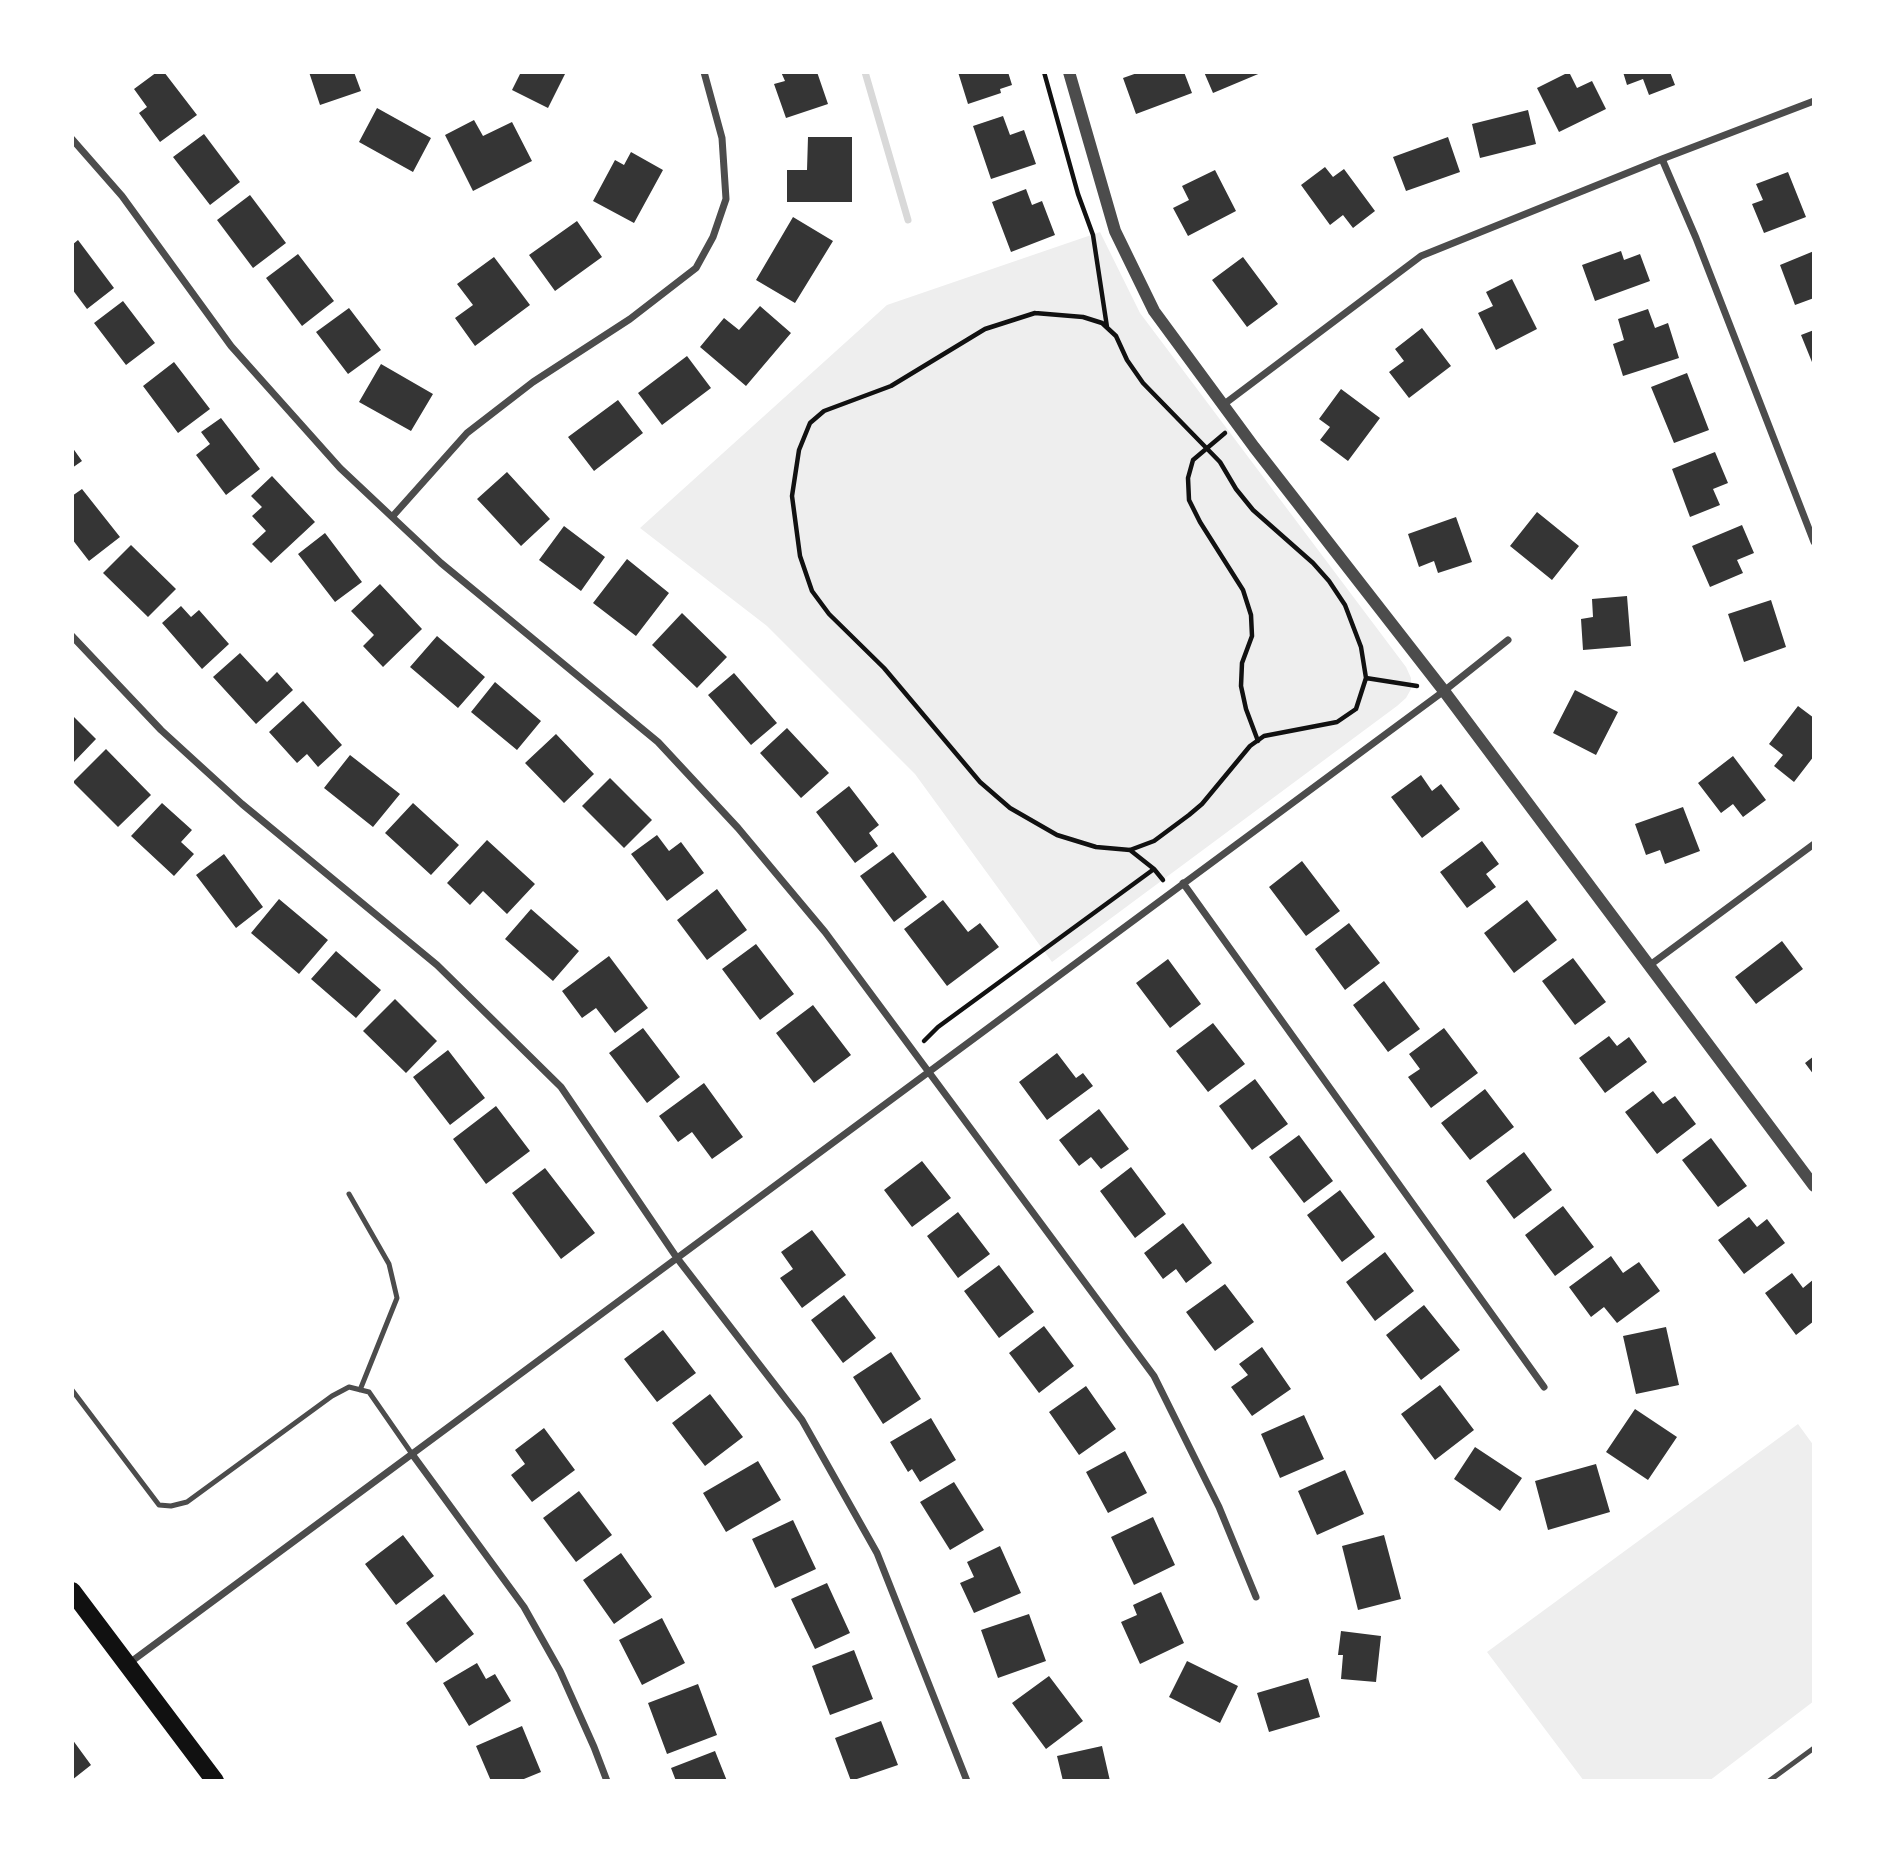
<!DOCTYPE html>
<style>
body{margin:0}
#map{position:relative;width:1886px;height:1853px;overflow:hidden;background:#fff;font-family:"Sofia Sans Condensed",sans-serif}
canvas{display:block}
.frame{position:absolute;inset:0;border:74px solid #fff;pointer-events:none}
</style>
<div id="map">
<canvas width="1886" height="1853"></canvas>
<div class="frame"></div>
</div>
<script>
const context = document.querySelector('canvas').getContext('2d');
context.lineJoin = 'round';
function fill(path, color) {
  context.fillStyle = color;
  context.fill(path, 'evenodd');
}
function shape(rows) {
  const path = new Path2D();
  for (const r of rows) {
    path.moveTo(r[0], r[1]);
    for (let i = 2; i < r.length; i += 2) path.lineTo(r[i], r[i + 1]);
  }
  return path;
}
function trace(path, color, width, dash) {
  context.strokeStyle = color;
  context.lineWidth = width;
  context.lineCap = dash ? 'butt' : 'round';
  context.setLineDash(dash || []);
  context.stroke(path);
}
fill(shape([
 [1100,232,1140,313,1406,667,1411,678,1411,689,1406,698,1397,706,1052,962,915,774,767,626,640,528,887,305],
 [1798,1424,1814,1446,1814,1701,1709,1781,1584,1781,1487,1652]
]), '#eee');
trace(shape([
 [865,72,908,220]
]), '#d9d9d9', 7);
fill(shape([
 [157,72,164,72,197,115,160,142,139,113,147,107,134,89],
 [309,72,354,72,361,91,320,105],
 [521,72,566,72,548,108,512,90],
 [781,72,817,72,828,104,786,118,774,84,785,81],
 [958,72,1008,72,1012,85,1000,89,1001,93,968,104],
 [1140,72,1184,72,1192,93,1136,114,1123,78],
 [1204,72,1263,72,1213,93],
 [1569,72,1577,88,1592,81,1606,109,1559,132,1537,88],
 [1623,72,1670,72,1675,85,1649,95,1643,79,1627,85],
 [377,108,431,138,413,172,359,142],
 [1528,110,1536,144,1480,158,1472,124],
 [1003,116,1010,135,1024,130,1036,164,991,179,973,126],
 [474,120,483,136,512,122,532,161,473,191,445,135],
 [204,134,240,182,210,205,173,157],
 [808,137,852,137,852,202,787,202,787,170,807,170],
 [1448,137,1460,172,1406,191,1393,157],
 [631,152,663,170,634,223,593,201,615,160,624,165],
 [1325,167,1333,177,1344,169,1375,211,1353,228,1343,215,1330,225,1301,185],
 [1215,170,1236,211,1188,236,1173,208,1189,200,1182,186],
 [1788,172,1806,217,1764,233,1752,204,1763,200,1756,184],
 [1026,189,1032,205,1042,201,1055,235,1011,252,992,202],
 [250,195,286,243,253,268,217,220],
 [793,217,833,241,795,303,756,280],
 [577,221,602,257,555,291,529,255],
 [78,240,114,288,87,309,72,289,72,245],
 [1621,251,1624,260,1640,254,1650,281,1595,301,1582,265],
 [1814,251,1814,298,1795,305,1780,265],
 [298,254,334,301,302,326,266,278],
 [494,257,530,305,475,346,455,318,473,305,457,284],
 [1243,257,1278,304,1247,327,1212,280],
 [1512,279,1537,329,1496,350,1478,313,1493,306,1486,292],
 [123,301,155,343,126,365,94,323],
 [760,306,791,333,746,386,700,347,724,318,739,330],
 [349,308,381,350,348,374,316,332],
 [1648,309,1655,328,1668,323,1679,358,1623,376,1613,344,1624,340,1618,319],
 [1422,328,1451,366,1409,398,1389,372,1404,361,1395,349],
 [1814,330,1814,367,1801,335],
 [687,356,711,388,662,425,638,393],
 [174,362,210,409,178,433,143,386],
 [381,364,433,394,411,431,359,402],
 [1687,373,1709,430,1674,443,1651,387],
 [1341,389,1380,418,1348,461,1320,440,1330,427,1319,419],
 [618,400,643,433,594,471,568,437],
 [221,418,260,469,226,495,196,455,210,444,201,432],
 [72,447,82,461,72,468],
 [1715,452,1728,483,1713,489,1720,505,1690,517,1672,469],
 [507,472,550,519,521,546,477,499],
 [272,476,315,522,271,563,252,544,266,531,252,516,262,507,251,496],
 [82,489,120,537,89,561,72,539,72,496],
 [1537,512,1579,546,1552,580,1510,546],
 [1456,517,1472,562,1438,573,1434,561,1419,567,1408,534],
 [1742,525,1754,553,1737,560,1743,573,1710,587,1692,546],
 [564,526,605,557,581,591,539,560],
 [325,533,362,582,335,602,298,554],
 [131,545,176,589,148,617,103,573],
 [627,559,669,593,636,636,593,603],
 [380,584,422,629,383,667,363,646,374,635,351,611],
 [1627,596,1631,646,1583,650,1581,619,1593,617,1592,599],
 [1771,600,1786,647,1744,662,1728,614],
 [181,606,191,617,199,610,229,644,202,669,162,623],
 [682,613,727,657,697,688,652,645],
 [437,636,485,677,458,708,410,667],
 [240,653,267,682,277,672,293,690,256,724,213,677],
 [734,673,777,723,751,745,708,695],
 [495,682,541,721,517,750,471,712],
 [1575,690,1618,712,1596,755,1553,733],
 [303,701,342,745,318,767,307,754,297,763,269,732],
 [1798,706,1814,718,1814,756,1794,782,1774,766,1783,755,1769,744],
 [72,715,96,739,72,764],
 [787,728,829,773,801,798,760,753],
 [556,734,594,774,564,803,525,763],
 [106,749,151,795,118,827,73,782],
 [350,755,400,794,373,827,324,788],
 [1733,756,1766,800,1743,817,1733,804,1721,813,1698,783],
 [1421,775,1432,791,1441,784,1460,809,1422,838,1391,797],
 [610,778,652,820,624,848,582,806],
 [849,786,879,825,869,833,878,846,855,863,816,812],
 [162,803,192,830,181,842,194,854,174,876,131,836],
 [413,803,459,845,431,875,385,833],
 [1683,807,1700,851,1665,864,1660,850,1646,855,1635,824],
 [657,835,669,851,681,842,704,873,667,901,631,854],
 [487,840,535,884,507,914,483,891,470,905,447,883],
 [1482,841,1499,864,1486,874,1496,887,1467,908,1440,872],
 [893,852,927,897,894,922,860,876],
 [224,854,263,907,236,928,196,875],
 [1302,861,1340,911,1306,936,1269,887],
 [717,889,747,930,707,960,677,920],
 [279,899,328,940,299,974,251,933],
 [943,900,968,932,980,923,999,947,947,986,904,929],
 [1527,900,1557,940,1514,973,1484,933],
 [531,909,579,951,553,981,505,939],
 [1349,923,1380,963,1345,990,1315,949],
 [1782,941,1803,969,1756,1004,1735,977],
 [756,944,794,994,760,1020,722,969],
 [336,951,381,990,356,1018,311,979],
 [609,956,648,1008,615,1033,596,1008,582,1018,562,991],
 [1573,958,1606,1002,1575,1025,1542,981],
 [1168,959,1201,1004,1170,1028,1136,983],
 [1384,981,1420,1029,1388,1052,1353,1005],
 [395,999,437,1041,406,1073,363,1031],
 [813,1005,851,1055,814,1083,776,1033],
 [1213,1023,1245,1064,1208,1092,1176,1051],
 [643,1028,680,1077,647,1103,609,1053],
 [1444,1028,1478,1073,1431,1108,1408,1077,1420,1069,1409,1054],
 [1609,1036,1617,1046,1629,1037,1647,1062,1605,1093,1579,1058],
 [448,1050,485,1098,450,1125,413,1077],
 [1057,1053,1076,1078,1083,1073,1093,1086,1047,1120,1019,1082],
 [1814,1056,1814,1075,1805,1063],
 [1255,1079,1288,1124,1252,1150,1219,1106],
 [704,1083,743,1137,712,1159,692,1132,678,1142,659,1116],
 [1485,1089,1514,1127,1470,1160,1441,1123],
 [1653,1091,1663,1104,1675,1096,1696,1124,1657,1154,1625,1112],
 [496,1106,530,1151,486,1184,453,1139],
 [1099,1109,1129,1149,1101,1169,1091,1157,1079,1166,1059,1140],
 [1299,1135,1333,1181,1304,1203,1269,1157],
 [1711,1138,1747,1186,1718,1207,1682,1160],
 [1524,1152,1552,1190,1514,1219,1486,1181],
 [922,1161,951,1198,912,1227,884,1190],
 [1131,1167,1166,1214,1135,1238,1100,1191],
 [545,1168,595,1233,561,1259,512,1193],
 [1340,1190,1375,1237,1342,1262,1307,1215],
 [1563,1206,1594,1247,1555,1276,1525,1235],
 [958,1212,990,1254,958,1278,927,1236],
 [1749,1217,1757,1227,1767,1219,1785,1243,1744,1274,1718,1240],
 [1183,1223,1212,1263,1186,1283,1176,1269,1163,1279,1144,1253],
 [812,1230,846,1275,802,1308,780,1278,793,1269,781,1252],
 [1385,1252,1414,1291,1375,1321,1346,1282],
 [1611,1256,1623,1273,1639,1262,1660,1291,1617,1323,1604,1307,1591,1317,1569,1287],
 [999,1265,1034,1312,999,1338,964,1291],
 [1792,1273,1803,1288,1814,1279,1814,1321,1796,1335,1765,1293],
 [1225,1284,1254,1322,1215,1351,1186,1312],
 [844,1295,876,1338,843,1363,811,1320],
 [1424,1305,1460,1350,1421,1380,1386,1335],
 [1044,1326,1074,1366,1039,1393,1009,1353],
 [1666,1327,1679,1385,1636,1394,1623,1336],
 [663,1330,696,1373,657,1402,624,1359],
 [1262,1347,1291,1389,1252,1416,1231,1387,1248,1375,1239,1364],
 [891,1352,921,1399,883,1424,853,1377],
 [1440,1385,1474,1430,1435,1460,1401,1414],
 [1086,1386,1116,1429,1079,1455,1049,1412],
 [710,1394,743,1437,705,1466,672,1423],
 [1635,1409,1677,1437,1648,1480,1606,1452],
 [1304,1415,1324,1459,1280,1478,1261,1434],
 [931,1418,956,1460,920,1482,912,1469,908,1472,890,1442],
 [544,1428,575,1470,532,1502,511,1475,525,1464,515,1450],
 [1475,1447,1522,1478,1500,1511,1454,1479],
 [1125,1451,1147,1493,1108,1513,1086,1472],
 [758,1461,781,1500,726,1532,703,1493],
 [1596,1464,1610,1512,1548,1530,1535,1481],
 [1345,1470,1364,1514,1317,1535,1298,1491],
 [954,1482,984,1530,950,1550,920,1502],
 [579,1491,612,1535,576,1562,543,1518],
 [1153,1517,1175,1565,1134,1585,1111,1537],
 [793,1520,816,1569,775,1588,752,1539],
 [403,1535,434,1576,396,1605,365,1564],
 [1384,1535,1401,1599,1358,1610,1342,1546],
 [1000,1546,1021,1593,974,1613,960,1583,974,1577,967,1562],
 [621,1553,652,1597,614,1624,583,1580],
 [827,1583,850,1633,815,1649,791,1599],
 [1161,1592,1184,1643,1140,1664,1121,1622,1137,1615,1133,1605],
 [444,1594,474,1634,436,1663,406,1623],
 [1029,1614,1046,1661,998,1678,981,1630],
 [662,1618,685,1663,642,1685,619,1640],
 [1341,1631,1381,1636,1376,1682,1341,1679,1343,1655,1338,1655],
 [854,1650,873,1699,830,1715,812,1666],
 [1187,1661,1238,1686,1220,1723,1169,1697],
 [477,1663,486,1679,495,1674,511,1701,469,1726,443,1683],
 [1049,1676,1083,1721,1046,1749,1012,1703],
 [1308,1678,1320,1717,1269,1732,1257,1693],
 [698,1684,717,1735,667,1754,648,1703],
 [881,1721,898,1765,851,1781,835,1738],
 [522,1726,541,1772,519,1781,491,1781,476,1746],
 [72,1739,91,1765,72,1780],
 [1102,1746,1110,1781,1063,1781,1057,1756],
 [715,1751,727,1781,676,1781,671,1768]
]), '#353535');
trace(shape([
 [1044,72,1078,194,1093,235,1107,327],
 [1035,313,1083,317,1102,323,1116,336,1127,360,1143,383,1220,462,1236,489,1253,510,1313,563,1329,581,1345,605,1361,647,1366,678,1356,709,1337,722,1264,736,1250,746,1202,804,1189,815,1154,841,1130,850,1096,847,1057,835,1010,808,980,782,884,668,829,614,812,591,800,556,792,496,799,450,810,423,824,411,891,386,985,329,1035,313],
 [1225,433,1193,460,1188,478,1189,500,1200,522,1243,590,1251,615,1252,636,1242,663,1241,686,1246,709,1258,741],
 [1366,678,1417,686],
 [1130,850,1154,869,1163,880],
 [924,1041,938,1027,1154,869]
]), '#111', 4.5);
trace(shape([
 [349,1194,389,1264,397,1298,360,1390],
 [72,1390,159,1505,171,1506,187,1502,332,1396,349,1387,369,1392,412,1454],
 [1769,1781,1814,1748]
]), '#4c4c4c', 5);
trace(shape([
 [72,139,122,196,231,346,340,468,441,563,658,742,738,828,825,932,1154,1376,1219,1507,1256,1597],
 [1662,159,1696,238,1814,542],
 [1223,405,1421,256,1662,159,1814,101],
 [392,517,467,433,533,382,630,319,696,268,713,237,726,199,722,138,704,72],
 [72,636,161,730,242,804,437,965,561,1087,677,1258,802,1420,877,1553,967,1781],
 [1183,883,1544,1387],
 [1650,965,1814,844],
 [412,1454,524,1607,560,1671,594,1747,607,1781],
 [128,1664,1444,691,1508,640]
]), '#4c4c4c', 7);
trace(shape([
 [1069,72,1115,231,1154,311,1254,447,1444,691,1814,1186]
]), '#4c4c4c', 12);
trace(shape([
 [72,1591,215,1781]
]), '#111', 18);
</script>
